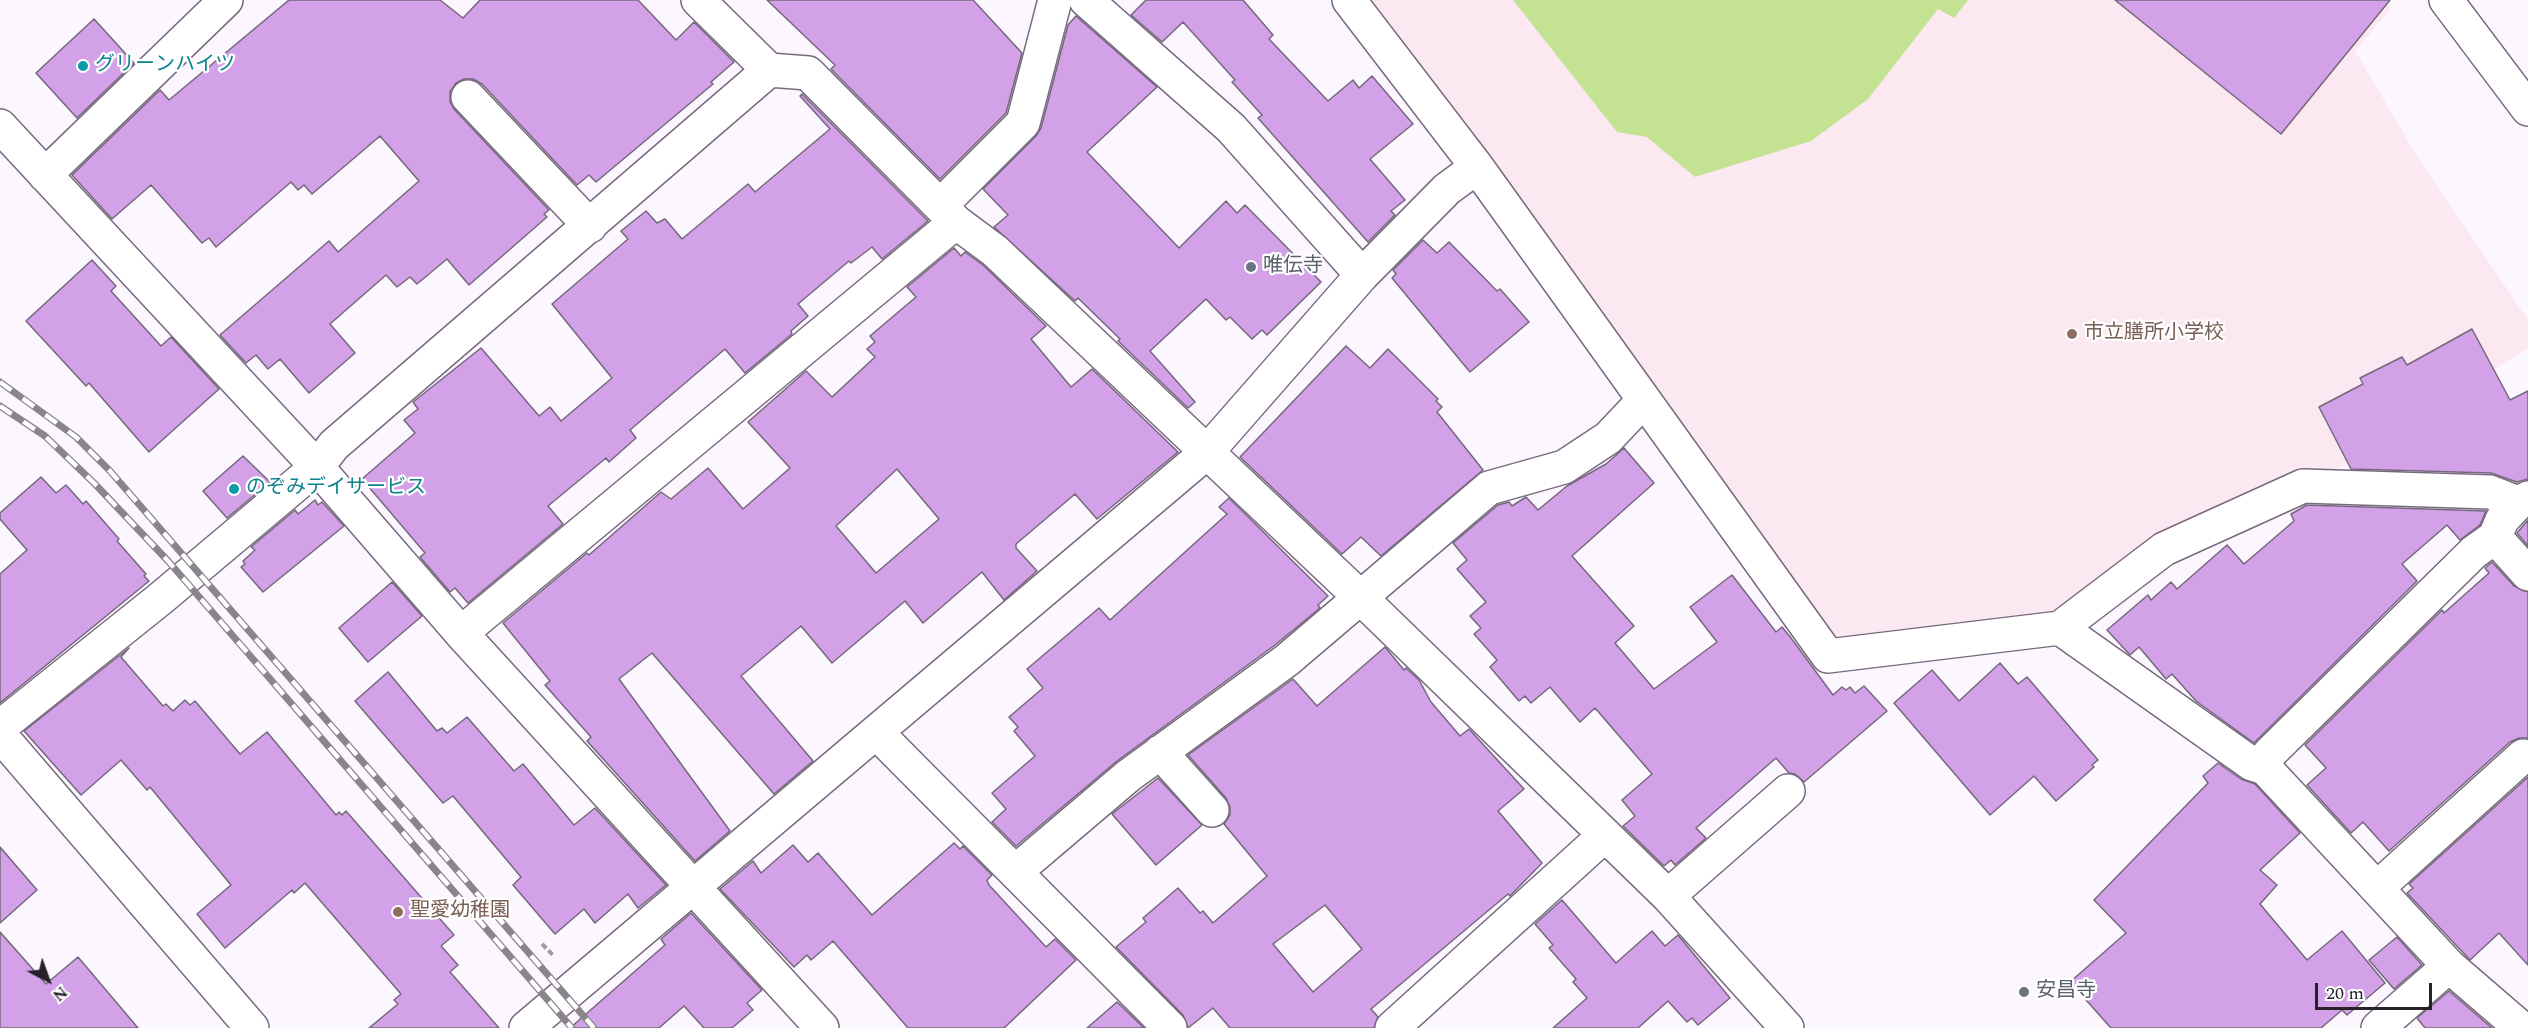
<!DOCTYPE html>
<meta charset="utf-8">
<style>
body{margin:0}
#map{position:relative;width:2528px;height:1028px;overflow:hidden;background:#fcf6ff;font-family:Spectral,serif}
canvas{display:block}
.north{position:absolute;left:18px;top:950px;width:60px;height:60px;-webkit-text-stroke:4px #fff;paint-order:stroke;rotate:139deg;font-size:16px;font-weight:700;line-height:24px;text-align:center;color:#27212a}
.north::after{content:'';display:block;margin:auto;width:21px;height:27px;background:#27212a;clip-path:polygon(50% 0,100% 100%,50% 72%,0 100%)}
.scale{position:absolute;left:2315px;top:983px;width:117px;height:27px;box-sizing:border-box;border:3px solid #27212a;border-top:0;padding-left:8px;font-size:18px;line-height:21px;white-space:nowrap;color:#27212a;-webkit-text-stroke:4px #fff;paint-order:stroke}
</style>
<div id="map">
<canvas width="2528" height="1028"></canvas>
<div class="north">N</div>
<div class="scale">20 m</div>
</div>
<script>
const context = document.querySelector('canvas').getContext('2d');
context.lineJoin = 'round';
function fill(path, color) {
  context.fillStyle = color;
  context.fill(path, 'evenodd');
}
function shape(rows) {
  const path = new Path2D();
  for (const r of rows) {
    path.moveTo(r[0], r[1]);
    for (let i = 2; i < r.length; i += 2) path.lineTo(r[i], r[i + 1]);
  }
  return path;
}
function trace(path, color, width, dash) {
  context.strokeStyle = color;
  context.lineWidth = width;
  context.lineCap = dash ? 'butt' : 'round';
  context.setLineDash(dash || []);
  context.stroke(path);
}
function drawText(font, color, halo, rows, align = 'center') {
  context.font = font + ' Spectral,"Noto Sans JP",serif';
  context.lineWidth = 4.5;
  context.setLineDash([]);
  context.textBaseline = 'middle';
  context.strokeStyle = halo;
  context.fillStyle = color;
  for (const [text, x, y, turn = 0] of rows) {
    context.save();
    context.translate(x, y);
    context.rotate((+turn || 0) * Math.PI / 180);
    context.textAlign = isNaN(turn) ? turn : align;
    if (halo) context.strokeText(text, 0, 0);
    context.fillText(text, 0, 0);
    context.restore();
  }
}
fill(shape([
 [1369,0,2380,0,2391,9,2355,51,2419,159,2528,320,2528,348,2326,475,2320,469,2157,537,2056,612,1856,643,1826,633,1507,179]
]), '#fce8f0');
fill(shape([
 [1513,0,1968,0,1954,18,1938,9,1868,99,1811,141,1695,177,1647,137,1617,132]
]), '#c3e292');
const building = shape([
 [289,0,440,0,463,18,480,0,638,0,676,40,694,22,734,62,711,82,713,84,596,182,589,175,577,185,482,84,473,79,464,79,456,83,450,92,450,102,454,109,549,210,544,214,547,217,469,285,447,259,417,284,410,277,397,287,386,275,330,324,355,353,309,393,280,359,268,369,256,355,246,363,220,335,329,241,338,252,419,181,380,136,312,194,304,185,298,190,291,182,216,247,209,238,202,243,151,185,112,219,72,175,160,90,169,100,289,0],
 [767,0,973,0,1022,53,1006,113,940,179,831,69,835,65,767,0],
 [1146,0,1243,0,1273,35,1269,39,1328,101,1353,80,1359,88,1372,76,1413,124,1370,159,1405,200,1391,211,1395,215,1368,242,1258,118,1262,115,1232,82,1235,80,1183,22,1162,42,1131,15,1146,0],
 [2115,0,2390,0,2281,134,2115,0],
 [1076,16,1157,87,1087,152,1179,248,1226,201,1237,213,1245,205,1321,282,1267,335,1262,330,1252,339,1230,317,1226,320,1206,299,1150,351,1195,402,1188,408,1118,341,1120,339,1078,298,1075,301,994,227,1008,215,983,189,1036,136,1041,128,1068,25,1076,16],
 [94,19,134,63,77,118,36,73,94,19],
 [802,94,928,221,882,259,872,247,851,263,849,261,798,304,808,316,791,331,792,334,745,373,725,349,630,430,636,438,609,462,606,458,548,506,563,524,468,603,455,588,450,592,420,557,425,553,362,479,415,433,404,420,418,409,413,402,481,348,539,416,550,407,561,421,612,378,552,304,628,239,621,231,646,211,657,223,665,219,682,239,748,184,755,192,830,129,800,96,802,94],
 [1423,240,1437,253,1449,242,1497,291,1500,289,1529,322,1470,372,1392,278,1396,274,1393,270,1423,240],
 [954,248,961,256,965,252,983,265,1046,326,1031,339,1071,387,1092,369,1178,452,1097,519,1075,494,1016,544,1016,548,1037,571,1004,600,982,572,923,623,905,601,832,663,801,626,741,676,813,761,774,794,652,653,619,679,730,831,695,861,587,741,591,737,545,685,550,681,503,623,587,553,589,555,661,492,671,499,708,468,743,509,790,468,748,422,806,371,832,397,875,357,867,349,875,342,870,336,916,297,907,287,954,248],
 [897,469,939,519,876,573,836,526,897,469],
 [92,260,116,286,111,291,161,346,171,337,219,389,149,452,89,383,86,386,26,321,92,260],
 [2472,329,2510,400,2528,391,2528,479,2517,482,2491,473,2351,469,2319,407,2363,384,2360,378,2402,357,2407,365,2472,329],
 [1346,346,1370,368,1388,349,1438,399,1436,401,1442,407,1437,412,1483,470,1381,556,1361,537,1342,554,1240,457,1346,346],
 [1624,448,1654,483,1572,556,1634,626,1615,643,1654,689,1717,642,1690,607,1732,575,1776,632,1782,627,1791,638,1833,695,1842,687,1846,690,1850,687,1855,693,1864,686,1887,711,1804,782,1795,774,1789,773,1776,758,1696,828,1706,838,1675,865,1671,860,1664,866,1623,826,1635,816,1622,800,1652,774,1595,708,1580,722,1550,687,1531,703,1525,696,1519,701,1490,667,1497,660,1474,634,1481,628,1470,616,1486,602,1457,569,1467,560,1453,543,1498,505,1509,502,1512,506,1526,497,1538,510,1567,486,1606,464,1624,448],
 [243,456,270,482,227,518,203,491,243,456],
 [41,477,56,493,66,485,83,504,86,501,119,539,117,541,146,574,144,576,149,581,0,703,0,574,27,550,0,519,0,513,41,477],
 [1229,498,1328,596,1318,605,1320,608,1275,645,1117,761,1016,846,992,822,1006,809,992,793,1035,756,1014,731,1018,727,1009,717,1043,688,1027,669,1099,608,1110,620,1227,514,1219,507,1229,498],
 [315,500,318,505,322,502,344,526,263,592,241,567,245,564,243,561,255,550,251,547,295,510,298,514,315,500],
 [2307,505,2486,511,2480,525,2460,540,2447,525,2402,564,2417,581,2254,743,2196,701,2172,674,2166,679,2139,647,2130,655,2107,630,2148,595,2151,600,2171,582,2177,589,2227,545,2244,564,2294,521,2291,514,2307,505],
 [2528,520,2528,546,2517,533,2528,520],
 [2492,562,2514,586,2528,592,2528,738,2519,738,2510,742,2389,851,2363,822,2351,833,2307,785,2326,768,2305,745,2442,610,2444,613,2489,573,2485,568,2492,562],
 [392,582,422,616,368,662,339,628,392,582],
 [1385,647,1404,670,1406,668,1419,680,1431,702,1460,736,1469,729,1524,789,1498,811,1542,863,1510,896,1508,894,1371,1009,1378,1017,1374,1028,1230,1028,1213,1008,1188,1028,1183,1015,1116,947,1146,922,1143,918,1178,888,1200,913,1203,911,1213,923,1267,876,1224,824,1230,815,1230,807,1226,798,1188,755,1293,679,1317,706,1385,647],
 [1325,905,1362,949,1313,992,1273,944,1325,905],
 [129,648,121,657,163,706,166,704,173,711,185,700,190,705,195,701,240,754,267,732,336,815,339,812,342,815,346,811,454,935,441,946,458,965,450,972,499,1028,369,1028,398,1004,394,1000,401,994,305,883,294,893,292,890,225,948,197,914,231,885,150,787,147,790,121,760,81,795,24,731,129,648],
 [2000,663,2018,684,2027,677,2098,760,2092,765,2094,767,2056,801,2034,776,1990,815,1894,703,1932,670,1959,701,2000,663],
 [388,672,437,731,442,728,447,733,467,717,514,771,523,764,574,825,595,808,666,885,638,908,628,894,595,923,584,909,555,934,513,885,521,877,453,796,443,803,355,701,388,672],
 [2218,763,2241,779,2255,784,2300,833,2260,870,2277,885,2260,904,2307,960,2342,931,2385,983,2347,1015,2342,1010,2321,1028,2111,1028,2070,982,2126,933,2094,900,2208,783,2203,776,2218,763],
 [2528,777,2528,965,2499,933,2470,960,2407,893,2413,888,2409,884,2528,777],
 [1158,778,1202,825,1156,865,1112,814,1158,778],
 [954,843,960,849,963,846,992,875,987,880,989,885,1046,947,1055,939,1076,960,1004,1028,908,1028,833,941,811,960,807,955,794,967,720,889,753,861,761,873,793,845,808,862,818,853,872,915,954,843],
 [0,847,37,890,0,923,0,847],
 [1562,900,1616,963,1652,931,1665,946,1678,935,1730,998,1698,1025,1692,1018,1687,1022,1668,1001,1638,1028,1553,1028,1587,998,1573,982,1576,979,1549,948,1553,945,1535,924,1562,900],
 [691,913,762,990,747,1003,753,1010,732,1028,704,1028,684,1006,659,1028,570,1028,665,945,661,939,691,913],
 [0,932,46,984,78,957,138,1028,0,1028,0,932],
 [2397,937,2422,965,2394,989,2369,960,2397,937],
 [2449,991,2492,1028,2425,1028,2417,1018,2449,991],
 [1117,1002,1144,1028,1087,1028,1117,1002]
]);
fill(building, '#d2a1e8');
trace(building, '#76687c', 1.5);
const minor = shape([
 [698,0,769,70],
 [1086,0,1231,128,1362,275],
 [1349,0,1477,167,1828,656,2060,628,2252,764,2265,768,2449,966,2521,1028],
 [2446,0,2528,109],
 [468,97,590,226],
 [0,126,317,467,461,633,822,1028],
 [45,175,226,0],
 [940,206,1023,123,1055,0],
 [2495,537,2528,574],
 [2060,628,2164,549,2303,486,2490,492,2518,503],
 [461,633,956,222],
 [0,727,160,599,317,467,334,445,769,70,808,73,956,222,995,251,1361,598,1668,896,1787,1028],
 [877,733,1170,1028],
 [0,735,252,1028],
 [1160,752,1212,810],
 [2265,768,2269,754,2474,552,2495,537,2502,520,2518,503,2528,498],
 [1015,872,1128,776,1287,660,1489,488,1564,467,1608,438,1643,401],
 [2377,888,2523,756],
 [1668,896,1788,791],
 [526,1028,1206,453,1362,275,1447,189,1477,167],
 [1392,1028,1605,835],
 [2378,1028,2449,966]
]);
trace(minor, '#786a7e', 36);
trace(shape([
 [542,944,554,956]
]), '#9f99a2', 4, [6, 3]);
trace(minor, '#fff', 33);
const rail = shape([
 [0,382,76,437,110,471,594,1028],
 [0,406,45,436,94,483,169,562,572,1028]
]);
trace(rail, '#8a848d', 7);
trace(rail, '#fff', 4.5, [14]);
for (const [x, y, r, color] of [
 [83,66,6,"#0f9aa8"],
 [1251,267,6,"#6b7280"],
 [2072,334,6,"#8d6e63"],
 [234,489,6,"#0f9aa8"],
 [398,912,6,"#8d6e63"],
 [2024,992,6,"#6b7280"]
]) {
  const dot = new Path2D();
  dot.arc(x, y, r, 0, 2 * Math.PI);
  context.fillStyle = color;
  context.fill(dot);
  trace(dot, '#fff', 2);
}
drawText('20px', '#0d838f', '#fff', [
 ["グリーンハイツ",95,66],
 ["のぞみデイサービス",246,489]
], 'left');
drawText('20px', '#5b616d', '#fff', [
 ["唯伝寺",1263,267],
 ["安昌寺",2036,992]
], 'left');
drawText('20px', '#785e54', '#fff', [
 ["市立膳所小学校",2084,334],
 ["聖愛幼稚園",410,912]
], 'left');
</script>
